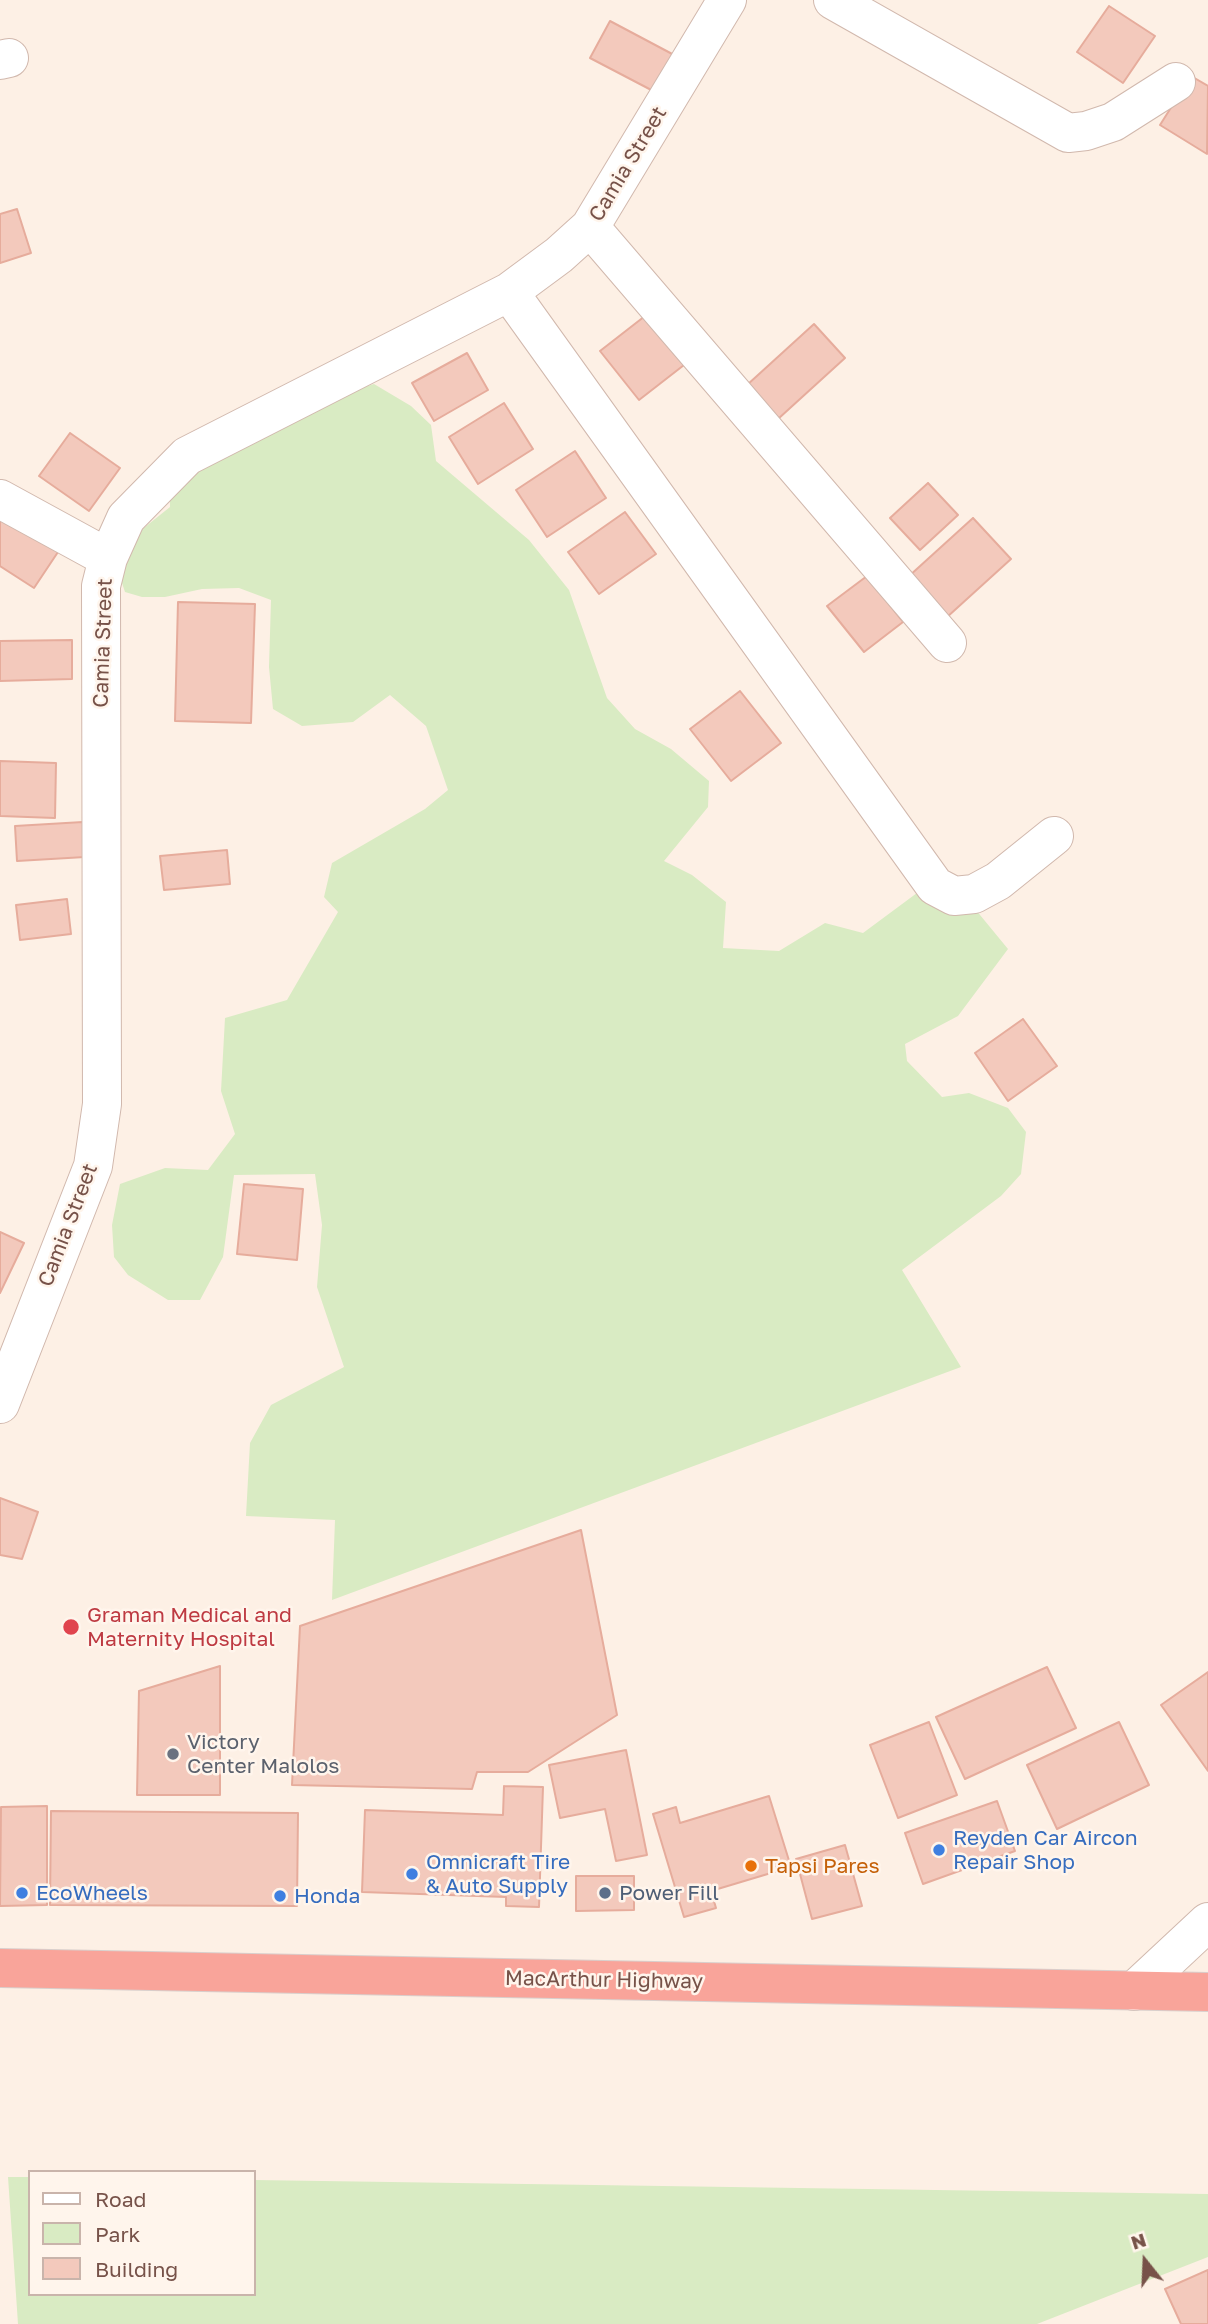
<!DOCTYPE html>
<style>
body{margin:0}
#map{position:relative;width:1208px;height:2324px;overflow:hidden;background:#fdf0e5;font-family:"Golos Text",sans-serif}
canvas{display:block}
.legend{position:absolute;left:28px;top:2170px;width:228px;height:126px;box-sizing:border-box;background:#fff5ec;border:2px solid #c9b4ab;margin:0;padding:9px 12px;list-style:none;font-size:21px;color:#775249}
.legend li{display:flex;align-items:center;gap:14px;height:35px}
.legend b{width:35px;border:2px solid #c9b4ab}
.north{position:absolute;left:1110px;top:2226px;width:70px;height:70px;-webkit-text-stroke:5px #fff5ec;paint-order:stroke;rotate:342deg;font-size:19px;font-weight:700;line-height:28px;text-align:center;color:#775249}
.north::after{content:'';display:block;margin:auto;width:24px;height:32px;background:#775249;clip-path:polygon(50% 0,100% 100%,50% 72%,0 100%)}
</style>
<div id="map">
<canvas width="1208" height="2324"></canvas>
<ul class="legend">
<li><b style="height:9px;background:#fff"></b>Road</li>
<li><b style="height:19px;background:#d9ebc3"></b>Park</li>
<li><b style="height:19px;background:#f3c9bc"></b>Building</li>
</ul>
<div class="north">N</div>
</div>
<script>
const context = document.querySelector('canvas').getContext('2d');
context.lineJoin = 'round';
function fill(path, color) {
  context.fillStyle = color;
  context.fill(path, 'evenodd');
}
function shape(rows) {
  const path = new Path2D();
  for (const r of rows) {
    path.moveTo(r[0], r[1]);
    for (let i = 2; i < r.length; i += 2) path.lineTo(r[i], r[i + 1]);
  }
  return path;
}
function trace(path, color, width, dash) {
  context.strokeStyle = color;
  context.lineWidth = width;
  context.lineCap = dash ? 'butt' : 'round';
  context.setLineDash(dash || []);
  context.stroke(path);
}
function drawText(font, color, halo, rows, align = 'center') {
  context.font = font + ' "Golos Text",sans-serif';
  context.lineWidth = 5;
  context.setLineDash([]);
  context.textBaseline = 'middle';
  context.strokeStyle = halo;
  context.fillStyle = color;
  for (const [text, x, y, turn = 0] of rows) {
    context.save();
    context.translate(x, y);
    context.rotate((+turn || 0) * Math.PI / 180);
    context.textAlign = isNaN(turn) ? turn : align;
    if (halo) context.strokeText(text, 0, 0);
    context.fillText(text, 0, 0);
    context.restore();
  }
}
fill(shape([
 [374,384,411,406,431,425,436,461,529,540,569,590,607,698,635,729,671,749,709,781,708,807,664,861,692,875,726,902,723,948,779,951,825,923,863,933,921,890,971,904,1008,949,958,1016,905,1044,907,1061,942,1097,969,1093,1008,1108,1026,1132,1021,1174,1001,1196,902,1270,961,1367,332,1600,335,1520,246,1516,250,1443,271,1405,344,1367,317,1287,322,1225,315,1174,234,1175,223,1257,200,1300,168,1300,128,1275,114,1257,112,1225,120,1184,165,1168,208,1170,235,1134,221,1091,225,1018,287,1000,338,912,324,897,332,863,425,809,448,790,426,726,390,695,353,722,302,726,273,709,269,667,271,600,239,588,202,589,165,597,142,597,125,592,119,574,135,535,170,507,170,488,212,454,332,397],
 [8,2177,30,2177,30,2294,254,2294,254,2180,1208,2194,1208,2257,1037,2324,18,2324]
]), '#d9ebc3');
const building = shape([
 [1109,6,1155,36,1123,83,1077,52,1109,6],
 [610,21,676,56,657,93,590,58,610,21],
 [1191,76,1208,86,1207,154,1160,125,1191,76],
 [17,209,31,253,0,263,0,214,17,209],
 [645,316,684,365,639,400,600,351,645,316],
 [814,324,845,358,778,419,747,385,814,324],
 [467,353,488,390,434,421,412,383,467,353],
 [504,403,533,449,478,484,449,437,504,403],
 [70,433,120,468,89,511,39,476,70,433],
 [575,451,606,498,547,537,516,490,575,451],
 [928,483,958,515,920,550,890,518,928,483],
 [0,508,62,546,34,588,0,566,0,508],
 [625,512,656,554,599,594,568,552,625,512],
 [973,518,1011,559,946,618,908,577,973,518],
 [867,576,903,622,864,652,827,606,867,576],
 [178,602,255,604,251,723,175,721,178,602],
 [72,640,72,679,0,681,0,641,72,640],
 [740,691,781,743,731,781,690,729,740,691],
 [0,761,56,763,55,818,0,816,0,761],
 [83,822,85,857,17,861,15,826,83,822],
 [227,850,230,884,164,890,160,856,227,850],
 [67,899,71,934,20,940,16,905,67,899],
 [1023,1019,1057,1066,1008,1101,975,1053,1023,1019],
 [244,1184,303,1189,297,1260,237,1254,244,1184],
 [0,1232,24,1243,0,1293,0,1232],
 [0,1498,38,1512,22,1559,0,1555,0,1498],
 [581,1530,617,1715,528,1772,477,1772,472,1789,292,1785,300,1626,581,1530],
 [220,1666,220,1795,137,1795,139,1691,220,1666],
 [1047,1667,1076,1728,965,1779,936,1717,1047,1667],
 [1208,1672,1208,1771,1161,1705,1208,1672],
 [929,1722,957,1795,898,1818,870,1745,929,1722],
 [1119,1722,1149,1785,1057,1829,1027,1765,1119,1722],
 [626,1750,647,1855,616,1861,605,1809,560,1818,549,1765,626,1750],
 [504,1786,543,1787,539,1907,506,1906,506,1897,362,1892,365,1810,503,1815,504,1786],
 [769,1796,791,1867,711,1891,716,1908,684,1917,653,1814,676,1807,680,1823,769,1796],
 [997,1801,1015,1851,923,1884,905,1833,997,1801],
 [47,1806,47,1905,0,1906,1,1807,47,1806],
 [51,1811,298,1813,297,1906,50,1905,51,1811],
 [845,1845,862,1906,812,1919,796,1859,845,1845],
 [576,1876,634,1876,634,1910,576,1911,576,1876],
 [1208,2270,1208,2324,1181,2324,1165,2289,1208,2270]
]);
fill(building, '#f3c9bc');
trace(building, '#e6ac9c', 2);
const minor = shape([
 [833,0,1068,133,1086,131,1113,122,1176,82],
 [0,60,9,58],
 [590,227,947,643],
 [509,292,935,886,954,896,974,894,998,881,1054,836],
 [0,499,108,558],
 [0,1404,93,1166,102,1104,101,586,108,558,126,518,187,456,509,292,559,255,590,227,727,0],
 [1134,1991,1208,1922]
]);
const highway = shape([
 [0,1968,1208,1992]
]);
trace(minor, '#d1b8ad', 40);
trace(highway, '#d9cfcc', 40);
trace(minor, '#fff', 38);
trace(highway, '#f9a49a', 38);
for (const [x, y, r, color] of [
 [71,1627,9,"#e0444e"],
 [173,1754,7,"#6b7280"],
 [939,1850,7,"#3f7fe0"],
 [751,1866,7,"#e8710a"],
 [412,1874,7,"#3f7fe0"],
 [22,1893,7,"#3f7fe0"],
 [605,1893,7,"#5c6f8a"],
 [280,1896,7,"#3f7fe0"]
]) {
  const dot = new Path2D();
  dot.arc(x, y, r, 0, 2 * Math.PI);
  context.fillStyle = color;
  context.fill(dot);
  trace(dot, '#fff5ec', 2.5);
}
drawText('21px', '#775249', '#fff5ec', [
 ["Camia Street",628,164,-59],
 ["Camia Street",103,643,-88],
 ["Camia Street",68,1225,-69],
 ["MacArthur Highway",604,1980,1]
]);
drawText('21px', '#be3a42', '#fff5ec', [
 ["Graman Medical and",87,1615],
 ["Maternity Hospital",87,1639]
], 'left');
drawText('21px', '#5b616d', '#fff5ec', [
 ["Victory",187,1742],
 ["Center Malolos",187,1766]
], 'left');
drawText('21px', '#366cbe', '#fff5ec', [
 ["Reyden Car Aircon",953,1838],
 ["Repair Shop",953,1862],
 ["Omnicraft Tire",426,1862],
 ["& Auto Supply",426,1886],
 ["EcoWheels",36,1893],
 ["Honda",294,1896]
], 'left');
drawText('21px', '#c56008', '#fff5ec', [
 ["Tapsi Pares",765,1866]
], 'left');
drawText('21px', '#4e5e75', '#fff5ec', [
 ["Power Fill",619,1893]
], 'left');
</script>
